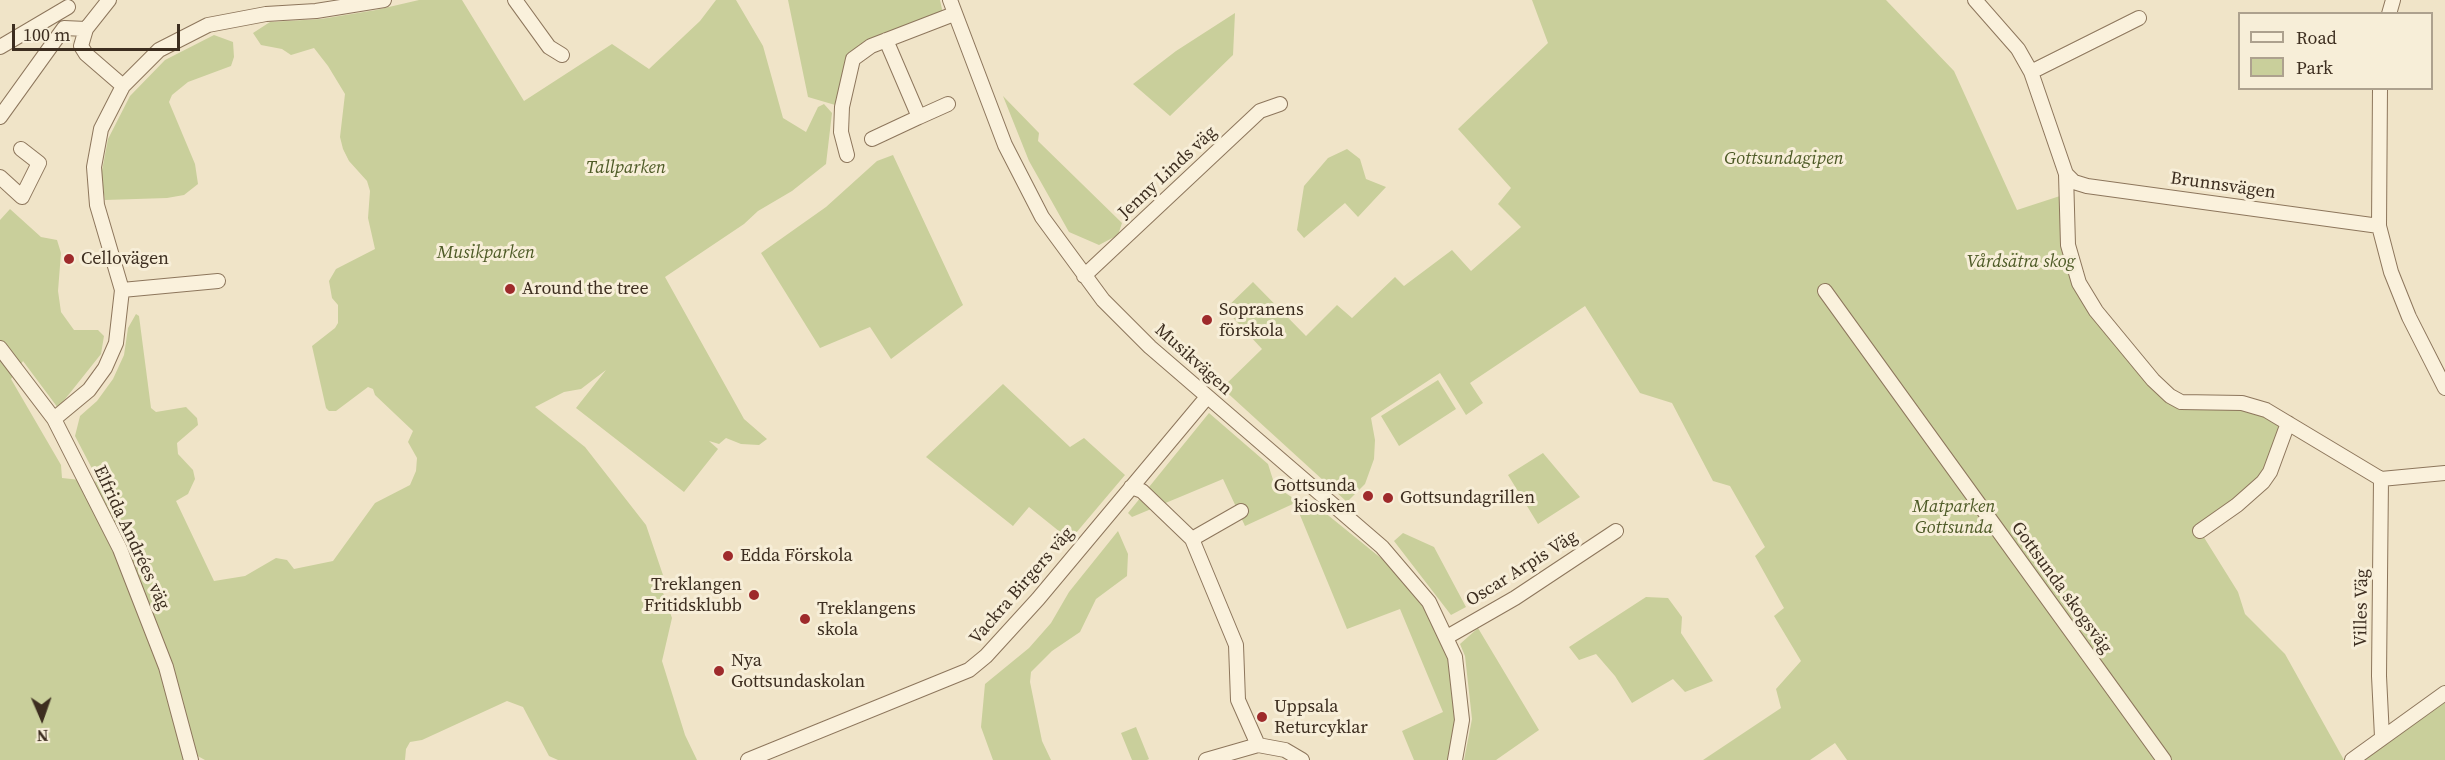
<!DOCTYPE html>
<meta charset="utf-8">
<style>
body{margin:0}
#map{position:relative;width:2445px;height:760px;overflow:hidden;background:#f0e4c8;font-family:"Source Serif 4",serif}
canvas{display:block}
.legend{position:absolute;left:2238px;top:12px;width:195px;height:78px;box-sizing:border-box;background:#f7eed8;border:2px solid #ada18e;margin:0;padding:8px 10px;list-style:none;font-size:18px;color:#3d2e20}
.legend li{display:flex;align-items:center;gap:12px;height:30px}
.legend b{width:30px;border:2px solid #ada18e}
.north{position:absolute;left:12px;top:688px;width:60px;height:60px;-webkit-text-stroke:4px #f7eed8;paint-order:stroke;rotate:178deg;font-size:16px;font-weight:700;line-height:24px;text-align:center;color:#3d2e20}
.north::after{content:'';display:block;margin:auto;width:21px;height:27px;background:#3d2e20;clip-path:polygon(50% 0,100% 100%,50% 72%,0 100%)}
.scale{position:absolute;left:12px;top:24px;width:168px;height:27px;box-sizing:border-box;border:3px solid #3d2e20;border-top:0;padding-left:8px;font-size:18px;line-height:21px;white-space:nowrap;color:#3d2e20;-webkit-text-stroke:4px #f7eed8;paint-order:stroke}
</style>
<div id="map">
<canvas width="2445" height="760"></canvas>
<ul class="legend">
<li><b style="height:8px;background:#faf1dc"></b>Road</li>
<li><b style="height:16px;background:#c9cf9b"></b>Park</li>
</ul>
<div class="north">N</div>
<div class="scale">100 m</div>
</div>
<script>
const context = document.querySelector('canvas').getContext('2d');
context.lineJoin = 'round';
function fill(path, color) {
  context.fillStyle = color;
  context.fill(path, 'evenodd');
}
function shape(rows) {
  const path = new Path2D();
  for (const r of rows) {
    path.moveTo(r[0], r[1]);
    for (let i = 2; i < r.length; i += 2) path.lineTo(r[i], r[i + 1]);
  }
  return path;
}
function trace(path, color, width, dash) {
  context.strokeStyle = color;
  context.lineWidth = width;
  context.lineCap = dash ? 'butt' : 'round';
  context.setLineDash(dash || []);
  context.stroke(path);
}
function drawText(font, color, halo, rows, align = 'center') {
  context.font = font + ' "Source Serif 4",serif';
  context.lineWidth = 6;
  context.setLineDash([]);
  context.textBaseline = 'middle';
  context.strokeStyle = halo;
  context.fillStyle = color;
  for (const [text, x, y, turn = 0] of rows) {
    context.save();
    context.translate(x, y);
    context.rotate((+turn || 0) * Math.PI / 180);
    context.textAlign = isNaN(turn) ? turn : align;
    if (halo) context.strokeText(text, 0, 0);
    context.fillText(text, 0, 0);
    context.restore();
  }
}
fill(shape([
 [419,0,462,0,524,101,612,44,649,69,700,21,716,0,736,0,763,46,783,118,806,132,818,107,824,104,832,113,826,164,792,191,758,211,744,224,665,277,744,419,767,439,759,445,741,444,726,438,719,444,709,441,718,449,684,492,576,408,606,370,581,389,564,392,535,407,585,447,646,525,665,581,662,590,672,618,662,661,685,735,697,760,558,760,549,756,523,707,507,701,422,740,410,742,406,749,405,760,205,760,183,748,185,760,0,760,0,220,10,209,41,237,57,240,61,253,58,291,61,312,74,330,98,330,104,336,101,354,58,408,23,361,11,379,61,465,62,478,99,482,75,436,80,416,97,401,113,379,124,355,128,328,136,314,139,316,151,408,156,412,186,407,197,418,198,425,177,443,178,454,193,470,195,479,188,494,176,501,214,581,245,576,276,558,287,560,294,569,333,561,375,503,410,485,416,471,417,458,408,442,413,431,375,395,373,389,368,387,336,411,329,411,326,408,312,346,335,328,338,323,338,305,332,298,329,281,336,269,375,249,368,218,370,191,367,181,349,161,343,149,340,137,345,94,328,66,314,48,291,55,282,49,261,45,253,33,270,22,321,19,376,10],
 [788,0,940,0,944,18,861,51,842,107,808,97],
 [1532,0,1886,0,1954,71,2017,210,2060,196,2074,272,2170,396,2242,403,2288,423,2270,472,2200,531,2238,592,2245,614,2285,654,2344,760,1847,760,1835,743,1810,760,1703,760,1781,708,1776,689,1801,661,1774,616,1784,608,1755,556,1765,547,1730,486,1713,481,1672,403,1640,393,1585,306,1470,383,1483,403,1466,415,1440,373,1371,418,1375,440,1374,459,1365,484,1347,502,1222,388,1262,349,1225,309,1253,282,1306,336,1337,305,1352,318,1395,277,1404,286,1452,250,1471,271,1521,227,1498,204,1511,188,1458,129,1548,43],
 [1235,13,1233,55,1170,116,1133,84,1176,51],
 [214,35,233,42,234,57,231,66,188,82,172,95,169,102,195,164,198,184,184,195,167,198,105,200,101,176,108,139,130,96,165,60],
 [1003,96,1039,133,1038,141,1122,223,1118,235,1099,245,1069,232,1029,161],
 [1347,149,1360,159,1366,179,1386,187,1358,217,1345,203,1304,238,1297,230,1304,186,1328,158],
 [893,155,963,305,891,359,870,327,820,348,761,253,826,207,877,161],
 [1438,380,1456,409,1399,446,1381,416],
 [1003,384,1070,447,1084,438,1125,475,1070,540,1029,507,1013,526,926,457],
 [1209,413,1268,464,1275,486,1293,498,1313,503,1387,563,1422,602,1448,658,1455,721,1448,760,1414,760,1402,731,1443,712,1400,609,1347,629,1295,503,1245,526,1223,479,1132,517,1128,513],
 [1543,453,1580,497,1538,524,1508,475],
 [1118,531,1128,554,1127,576,1096,599,1080,632,1052,651,1031,672,1030,682,1042,741,1051,760,993,760,981,727,985,684,1029,648,1051,623,1069,592],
 [1403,533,1434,547,1466,607,1451,615,1394,541],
 [1646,597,1668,598,1682,617,1681,633,1713,681,1685,692,1673,679,1632,703,1615,676,1596,654,1579,660,1569,647],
 [1478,628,1539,730,1496,760,1464,760,1472,719,1465,656,1460,644],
 [2445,697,2445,760,2352,760],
 [1136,727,1149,759,1147,760,1132,760,1121,733]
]), '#c9cf9b');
const minor = shape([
 [109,0,86,29,81,46,86,54,123,86],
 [515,0,549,47,562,55],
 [950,0,1005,145,1042,217,1103,300,1150,347,1382,547,1429,602,1455,657,1462,720,1455,760],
 [1975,0,2018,49,2031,72,2066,174,2068,245,2079,283,2096,311,2153,380,2170,396,2181,402,2242,403,2266,410,2381,479,2445,473],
 [2389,14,2393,0],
 [886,40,919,117,948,104],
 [0,47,68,7],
 [2031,72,2139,18],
 [2380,88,2379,226,2391,272,2409,317,2445,388],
 [0,117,64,28,86,29],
 [872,139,919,117],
 [847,155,841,132,842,107,853,59,871,46,954,14],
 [2066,174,2074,182,2087,186,2379,226],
 [0,177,22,197,39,163,21,149],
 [1084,276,1260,111,1280,104],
 [122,290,218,281],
 [1825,291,2164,760],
 [0,348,54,419,120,549,166,667,191,760],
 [54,419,89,390,105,368,116,343,122,290,97,205,94,167,101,129,123,86,159,50,208,25,266,14,316,11,384,0],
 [2381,479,2379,676,2382,737],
 [1131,487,1142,491,1192,539],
 [2200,531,2237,505,2263,482,2270,472,2288,423],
 [1447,637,1515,598,1616,531],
 [1258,745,1285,750,1302,760],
 [748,760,969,670,986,656,1038,599,1207,397],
 [1206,760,1258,745,1238,700,1236,645,1192,539,1241,511],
 [2352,760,2445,693]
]);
trace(minor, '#8d765c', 16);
trace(minor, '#faf1dc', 14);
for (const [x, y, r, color] of [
 [69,259,6,"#9e2a2b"],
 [510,289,6,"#9e2a2b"],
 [1207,320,6,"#9e2a2b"],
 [1368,496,6,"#9e2a2b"],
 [1388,498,6,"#9e2a2b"],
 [728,556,6,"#9e2a2b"],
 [754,595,6,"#9e2a2b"],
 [805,619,6,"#9e2a2b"],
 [719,671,6,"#9e2a2b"],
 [1262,717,6,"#9e2a2b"]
]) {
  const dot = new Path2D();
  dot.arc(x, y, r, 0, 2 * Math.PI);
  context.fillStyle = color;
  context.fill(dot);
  trace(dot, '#f7eed8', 2);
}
drawText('italic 18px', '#4d5a26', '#f7eed8', [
 ["Gottsundagipen",1784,159],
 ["Tallparken",626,168],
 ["Musikparken",486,253],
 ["Vårdsätra skog",2021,262],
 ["Matparken",1954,507],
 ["Gottsunda",1954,528]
]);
drawText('18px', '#3d2e20', '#f7eed8', [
 ["Jenny Linds väg",1168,173,-43],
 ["Brunnsvägen",2223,186,8],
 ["Musikvägen",1193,360,42],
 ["Elfrida Andrées väg",131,538,65],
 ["Oscar Arpis Väg",1522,569,-32],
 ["Vackra Birgers väg",1022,586,-49],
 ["Gottsunda skogsväg",2061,588,54],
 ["Villes Väg",2362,608,-89]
]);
drawText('18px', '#3d2e20', '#f7eed8', [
 ["Cellovägen",81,259],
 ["Around the tree",522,289],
 ["Sopranens",1219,310],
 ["förskola",1219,331],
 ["Gottsunda",1356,486,"right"],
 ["kiosken",1356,507,"right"],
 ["Gottsundagrillen",1400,498],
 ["Edda Förskola",740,556],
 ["Treklangen",742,585,"right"],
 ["Fritidsklubb",742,606,"right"],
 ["Treklangens",817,609],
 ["skola",817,630],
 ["Nya",731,661],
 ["Gottsundaskolan",731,682],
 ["Uppsala",1274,707],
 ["Returcyklar",1274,728]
], 'left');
</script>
